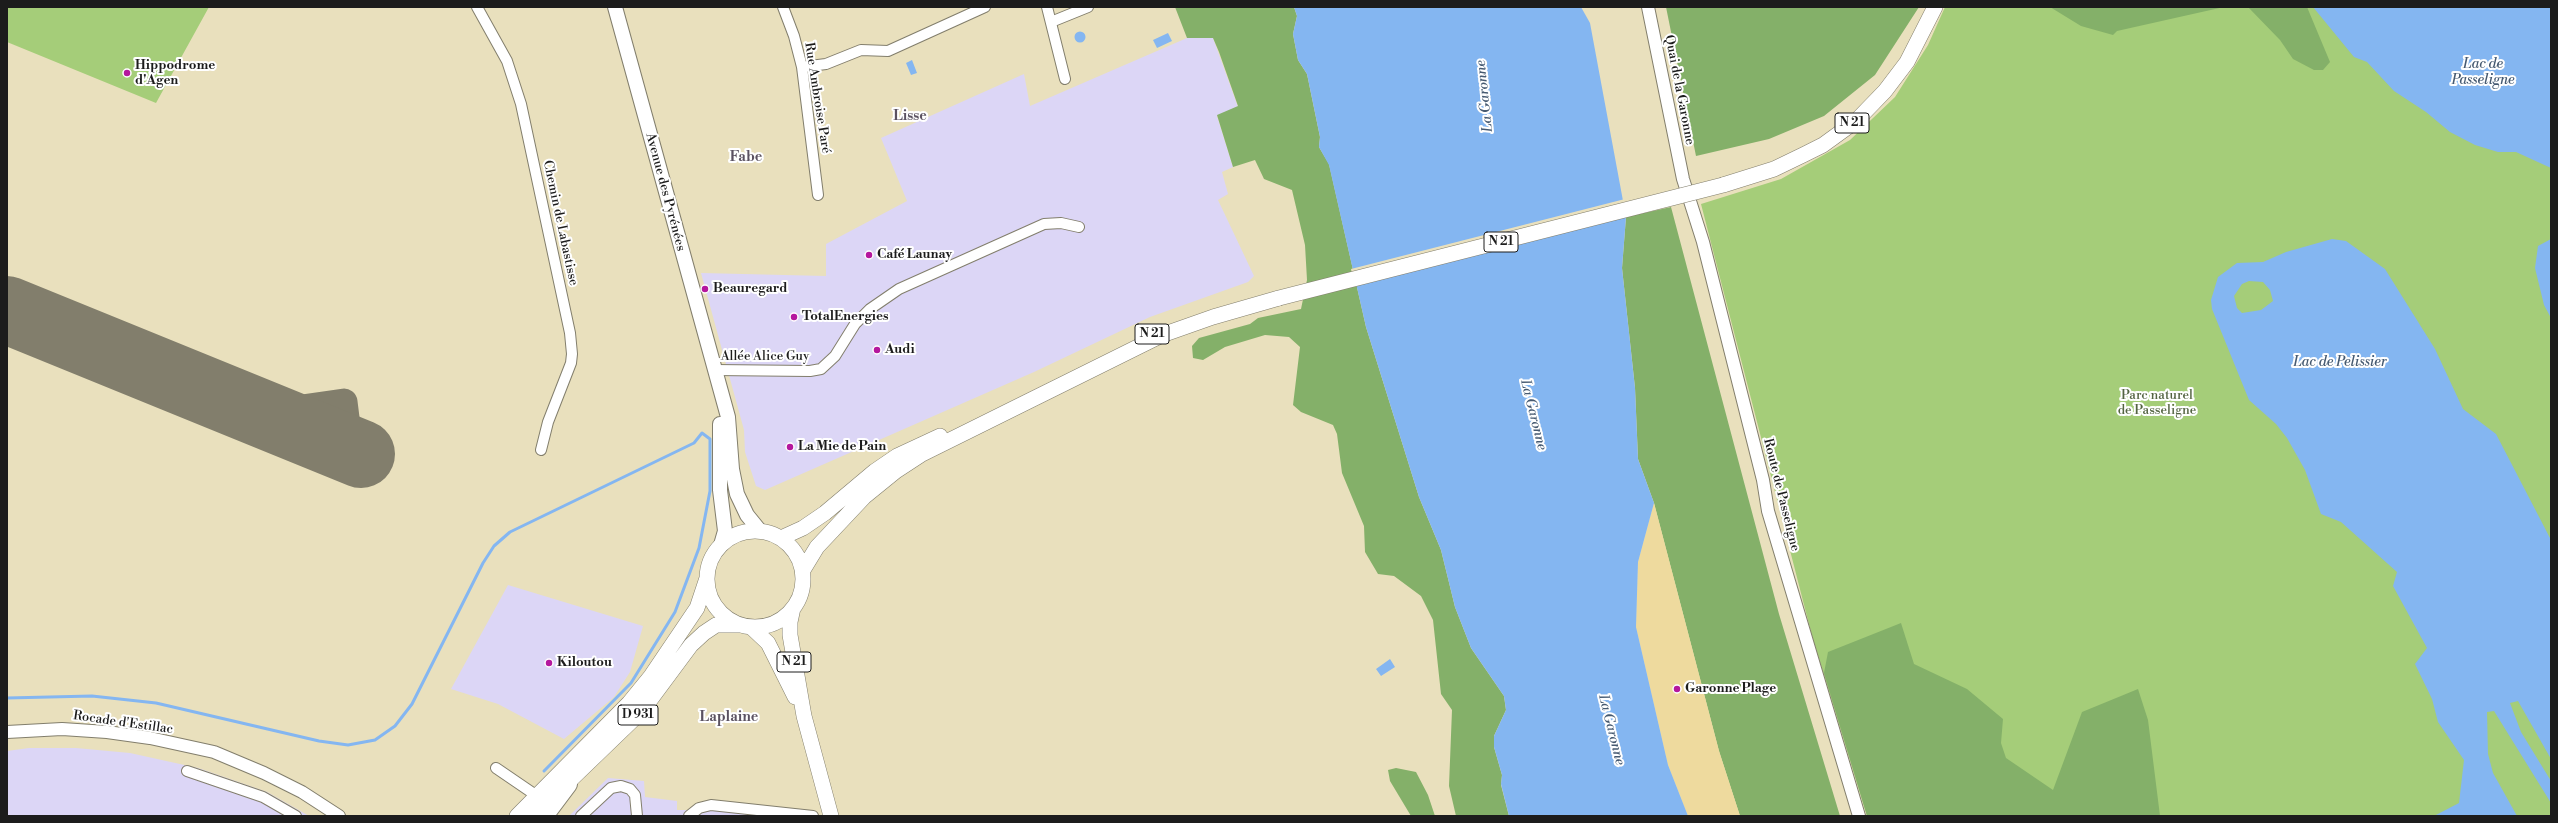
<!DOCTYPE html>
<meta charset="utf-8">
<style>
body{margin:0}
#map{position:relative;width:2558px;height:823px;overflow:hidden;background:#e9e0bd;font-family:"Libre Bodoni",serif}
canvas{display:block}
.frame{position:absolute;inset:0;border:8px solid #1c1c1c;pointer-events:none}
</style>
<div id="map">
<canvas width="2558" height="823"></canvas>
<div class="frame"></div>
</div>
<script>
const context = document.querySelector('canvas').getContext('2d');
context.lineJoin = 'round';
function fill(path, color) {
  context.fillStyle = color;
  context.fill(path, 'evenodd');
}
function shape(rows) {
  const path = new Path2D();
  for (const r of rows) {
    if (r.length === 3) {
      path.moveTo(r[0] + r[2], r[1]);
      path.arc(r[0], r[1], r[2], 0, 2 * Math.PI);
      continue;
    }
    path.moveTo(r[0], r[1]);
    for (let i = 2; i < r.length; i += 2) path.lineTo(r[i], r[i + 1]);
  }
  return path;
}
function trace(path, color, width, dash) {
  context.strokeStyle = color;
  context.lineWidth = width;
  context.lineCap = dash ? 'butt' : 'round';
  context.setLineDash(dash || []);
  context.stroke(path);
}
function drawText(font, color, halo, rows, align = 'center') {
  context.font = font + ' "Libre Bodoni",serif';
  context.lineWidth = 4;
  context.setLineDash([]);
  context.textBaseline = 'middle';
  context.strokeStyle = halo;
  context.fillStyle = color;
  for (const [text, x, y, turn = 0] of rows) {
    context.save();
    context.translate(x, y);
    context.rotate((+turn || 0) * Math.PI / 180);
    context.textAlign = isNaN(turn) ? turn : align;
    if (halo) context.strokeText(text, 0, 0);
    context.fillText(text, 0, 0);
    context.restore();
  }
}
fill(shape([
 [1187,38,1213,38,1238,107,1217,116,1233,167,1222,172,1228,194,1218,200,1254,276,1248,282,1150,317,1034,372,765,490,756,486,745,452,744,430,701,273,826,276,826,244,907,201,881,138,1024,74,1030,106],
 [508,585,643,626,630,672,614,697,564,739,498,704,451,689],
 [29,748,76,748,130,753,198,768,267,792,309,816,7,816,7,751],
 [608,778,644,781,645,797,677,801,677,810,710,810,766,816,569,816]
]), '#dcd6f6');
fill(shape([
 [7,7,209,7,156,103,7,42],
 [1945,7,2551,7,2551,816,1867,816,1812,636,1701,204,1781,179,1850,140,1895,97,1928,45]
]), '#a5cd79');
fill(shape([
 [1175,7,1294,7,1297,16,1293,34,1298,60,1307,74,1320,137,1319,147,1329,164,1366,327,1419,497,1441,550,1455,607,1471,648,1504,696,1506,710,1494,736,1494,747,1502,775,1501,785,1509,816,1456,816,1449,786,1452,710,1441,694,1433,620,1421,596,1394,576,1378,574,1365,552,1364,526,1342,473,1337,434,1333,425,1301,412,1293,405,1300,347,1289,337,1265,335,1225,347,1203,360,1193,358,1192,346,1199,338,1250,324,1258,318,1301,309,1307,280,1305,245,1292,190,1264,179,1255,160,1233,167,1217,115,1238,106,1219,52,1213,38,1187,38],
 [1666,7,1919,7,1875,75,1824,116,1769,139,1696,156],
 [2050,7,2224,7,2117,31,2113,35,2081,26],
 [2248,7,2307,7,2330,62,2323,70,2314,70,2293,59,2280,40],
 [1671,207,1779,614,1840,816,1740,816,1719,751,1654,503,1638,459,1635,388,1622,268,1626,217],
 [1901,623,1914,664,1967,689,2003,719,2001,743,2006,758,2053,790,2082,712,2138,689,2148,720,2160,816,1867,816,1824,673,1828,652],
 [1396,768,1416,772,1428,795,1435,816,1411,816,1390,781,1388,770]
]), '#84b069');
fill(shape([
 [1654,503,1719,751,1740,816,1688,816,1668,765,1636,627,1638,562]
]), '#eeda9e');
fill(shape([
 [1294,7,1581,7,1590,23,1626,217,1622,268,1635,388,1638,459,1654,503,1638,562,1636,627,1668,765,1688,816,1509,816,1501,784,1502,775,1494,747,1494,736,1506,710,1504,696,1471,648,1455,607,1441,550,1419,497,1366,327,1329,165,1319,147,1320,137,1307,74,1298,60,1293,34,1297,16],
 [2313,7,2551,7,2551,168,2516,152,2498,152,2475,145,2450,132,2426,112,2394,91,2367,62,2354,57],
 [1080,37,5.5],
 [1168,33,1172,41,1157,48,1153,40],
 [912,60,917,73,911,75,906,63],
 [2332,239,2346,241,2385,269,2435,349,2463,409,2496,434,2551,540,2551,759,2518,701,2510,703,2521,732,2551,781,2551,803,2494,711,2487,712,2488,754,2493,773,2517,816,2434,816,2459,803,2464,760,2438,722,2432,699,2415,664,2427,648,2393,586,2397,572,2341,522,2321,514,2305,470,2287,438,2276,424,2249,400,2212,309,2211,300,2218,277,2237,263,2263,262,2286,252],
 [2249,281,2263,282,2270,290,2273,301,2261,310,2242,313,2237,308,2234,296,2242,284],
 [2551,239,2551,318,2544,305,2535,268,2538,246],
 [1390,659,1395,667,1381,676,1376,669]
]), '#84b6f1');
fill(shape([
 [1625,199,1628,214,1354,284,1351,269]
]), '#e9e0bd');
trace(shape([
 [7,698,92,696,156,703,319,741,348,745,375,740,395,726,412,704,483,563,494,546,510,532,694,443,702,433,710,439,710,491,699,548,675,612,631,683,544,771]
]), '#84b6f1', 3);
trace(shape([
 [249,408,274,412,344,402,347,426,338,438,319,443,310,440,304,430]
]), '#827e6c', 27);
trace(shape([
 [7,310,361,454]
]), '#827e6c', 68);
const minor = shape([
 [477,7,507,61,521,104,570,333,572,354,571,363,548,422,541,450],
 [783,7,794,36,802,67,818,195],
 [1047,7,1065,79],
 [1051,22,1088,7],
 [802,67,826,64,861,50,888,51,985,7],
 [714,370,810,371,821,369,835,356,855,324,870,309,899,289,1044,224,1061,223,1079,227],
 [496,768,537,796],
 [187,771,263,797,296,816],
 [581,816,611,788,621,786,630,789,635,795,637,816],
 [689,816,699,808,711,805,813,816]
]);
const tertiary = shape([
 [1648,7,1683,179,1703,242,1763,480,1768,511,1859,816],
 [7,732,62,729,107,732,150,738,214,752,264,773,302,792,339,816]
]);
const secondary = shape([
 [615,7,728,417,732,469,737,494,747,515,760,531],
 [720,424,720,490,725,531,721,545]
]);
const primary = shape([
 [1723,185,1774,169,1803,155,1823,145,1856,121,1885,91,1907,62,1935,7],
 [755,579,48],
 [781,538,803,528,825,513,875,471,897,456,940,436],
 [803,570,817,547,864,497,896,471,922,454,1162,335,1213,317,1279,298],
 [793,608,790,622,790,635,804,716,831,816],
 [751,627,768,643,795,697],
 [517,816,629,703,651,676,697,608,707,578],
 [533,816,642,711,691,645,704,633,716,625,740,625]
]);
const motorway = shape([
 [544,816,568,784]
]);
trace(minor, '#827e6c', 12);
trace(tertiary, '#827e6c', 14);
trace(secondary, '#827e6c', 16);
trace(primary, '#827e6c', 16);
trace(motorway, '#827e6c', 20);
trace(minor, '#fff', 10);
trace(tertiary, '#fff', 12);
trace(secondary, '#fff', 14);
trace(primary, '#fff', 15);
trace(motorway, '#fff', 18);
const primaryBridge = shape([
 [1279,298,1723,185]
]);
trace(primaryBridge, '#827e6c', 16, []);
trace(primaryBridge, '#fff', 15);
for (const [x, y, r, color] of [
 [127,73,4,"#b5179e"],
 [869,255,4,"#b5179e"],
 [705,289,4,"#b5179e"],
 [794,317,4,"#b5179e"],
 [877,350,4,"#b5179e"],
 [790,447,4,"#b5179e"],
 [549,663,4,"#b5179e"],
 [1677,689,4,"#b5179e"]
]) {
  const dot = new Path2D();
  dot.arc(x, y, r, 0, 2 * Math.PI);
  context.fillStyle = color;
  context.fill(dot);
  trace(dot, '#fff', 1.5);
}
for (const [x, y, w] of [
 [1852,123,34],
 [1501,242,34],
 [1152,334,34],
 [794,662,34],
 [638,715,40]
]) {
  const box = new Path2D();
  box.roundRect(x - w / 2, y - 10, w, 20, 3);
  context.fillStyle = '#fff';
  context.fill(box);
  trace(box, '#1c1c1c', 1);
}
drawText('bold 12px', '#1c1c1c', null, [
 ["N 21",1852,123],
 ["N 21",1501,242],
 ["N 21",1152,334],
 ["N 21",794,662],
 ["D 931",638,715]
]);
drawText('bold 13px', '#1c1c1c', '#fff', [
 ["Hippodrome",135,66],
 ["d'Agen",135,81],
 ["Café Launay",877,255],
 ["Beauregard",713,289],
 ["TotalEnergies",802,317],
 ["Audi",885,350],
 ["La Mie de Pain",798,447],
 ["Kiloutou",557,663],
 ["Garonne Plage",1685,689]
], 'left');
drawText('13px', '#1c1c1c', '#fff', [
 ["Quai de la Garonne",1679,90,79],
 ["Rue Ambroise Paré",817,98,81],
 ["Avenue des Pyrénées",665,192,75],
 ["Chemin de Labastisse",560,223,78],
 ["Allée Alice Guy",765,357],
 ["Route de Passeligne",1781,495,76],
 ["Rocade d'Estillac",123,723,8]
]);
drawText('13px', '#536341', '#fff', [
 ["Parc naturel",2157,396],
 ["de Passeligne",2157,411]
]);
drawText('italic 14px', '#465a71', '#fff', [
 ["Lac de",2483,65],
 ["Passeligne",2483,81],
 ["La Garonne",1485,96,-96],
 ["Lac de Pelissier",2340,363],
 ["La Garonne",1533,415,76],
 ["La Garonne",1611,730,76]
]);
drawText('bold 14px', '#5b5261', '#fff', [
 ["Lisse",910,117],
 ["Fabe",746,158],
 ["Laplaine",729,718]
]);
</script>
